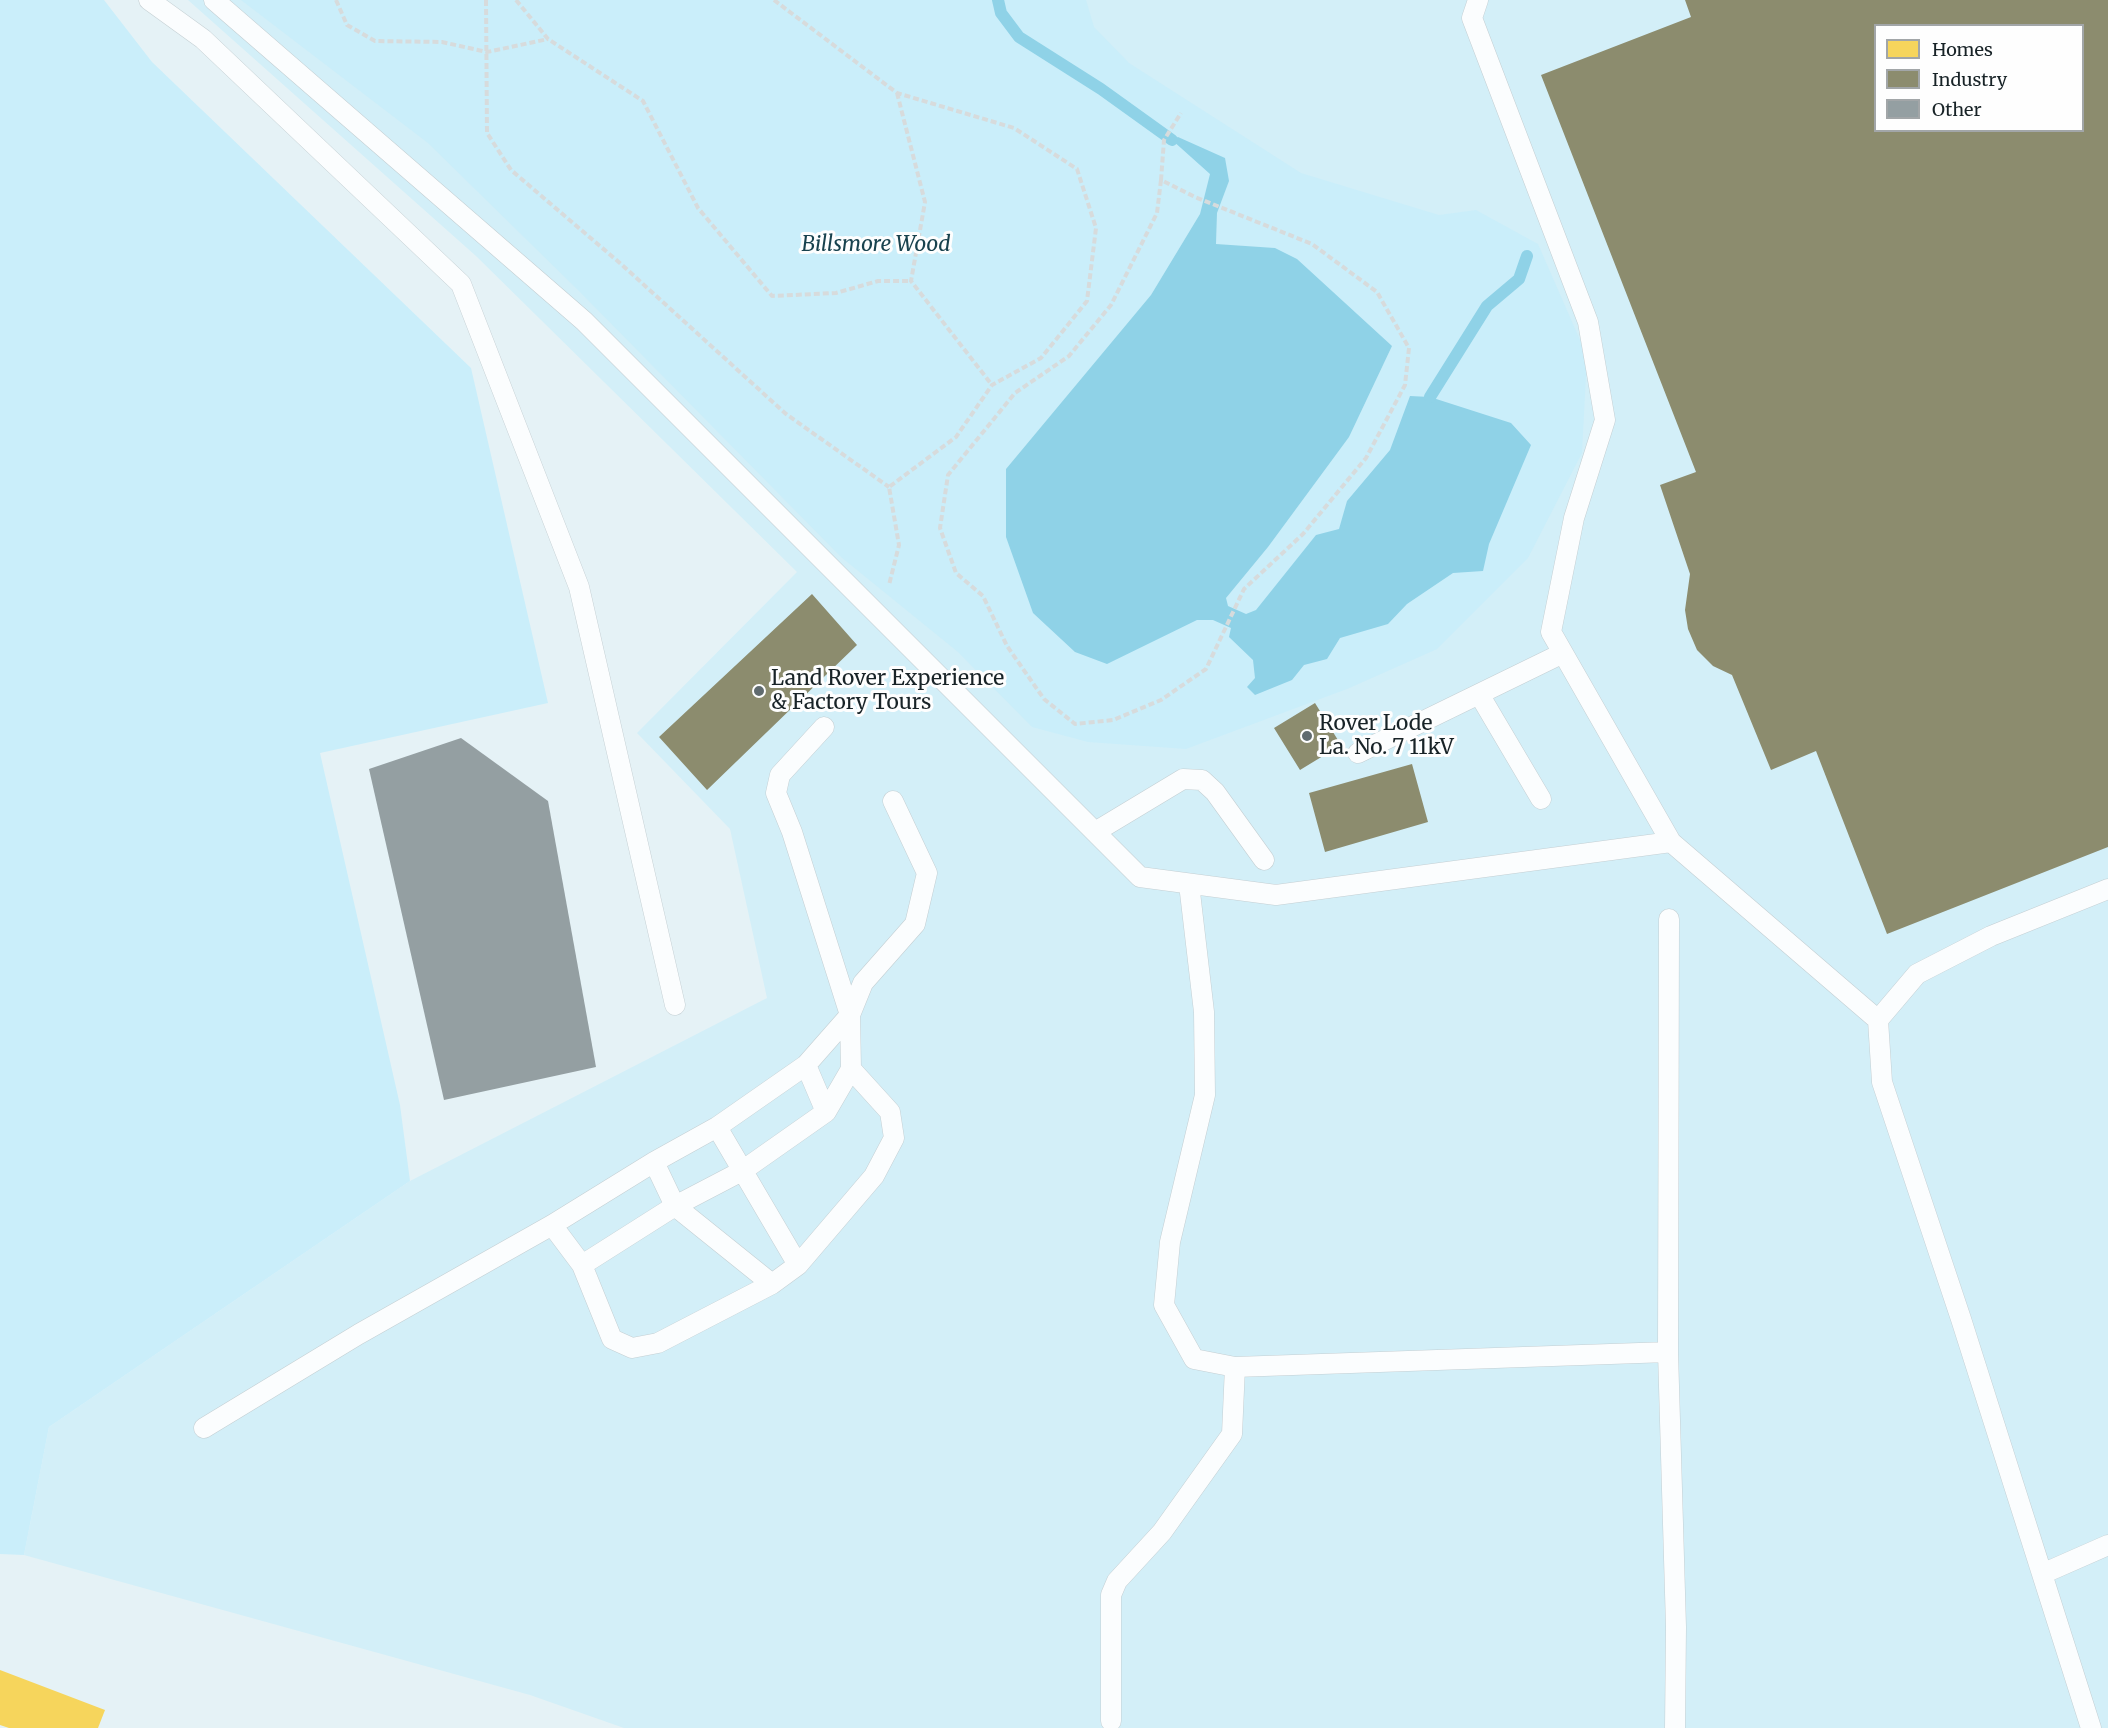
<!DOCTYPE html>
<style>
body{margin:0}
#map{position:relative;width:2108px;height:1728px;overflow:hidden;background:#e5f2f6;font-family:Merriweather,serif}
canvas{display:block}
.legend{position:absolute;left:1874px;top:24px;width:210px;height:108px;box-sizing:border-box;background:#fefefe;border:2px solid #a2a6a8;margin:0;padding:8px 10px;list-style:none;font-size:18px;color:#182327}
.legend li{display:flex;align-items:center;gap:12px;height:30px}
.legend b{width:30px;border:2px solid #a2a6a8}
</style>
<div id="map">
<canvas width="2108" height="1728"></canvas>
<ul class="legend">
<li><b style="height:16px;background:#f6d55c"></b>Homes</li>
<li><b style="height:16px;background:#8c8c6e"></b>Industry</li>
<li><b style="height:16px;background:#949fa2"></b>Other</li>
</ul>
</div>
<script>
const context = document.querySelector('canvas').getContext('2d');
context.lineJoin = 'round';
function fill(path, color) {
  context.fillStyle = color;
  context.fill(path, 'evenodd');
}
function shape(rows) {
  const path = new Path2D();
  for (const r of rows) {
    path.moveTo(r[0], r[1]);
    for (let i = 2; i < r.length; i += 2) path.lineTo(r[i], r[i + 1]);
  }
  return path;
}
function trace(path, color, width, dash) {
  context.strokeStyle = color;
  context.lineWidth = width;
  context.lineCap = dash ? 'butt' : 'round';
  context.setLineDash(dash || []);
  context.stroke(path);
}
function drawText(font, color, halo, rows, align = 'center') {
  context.font = font + ' Merriweather,serif';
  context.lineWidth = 6;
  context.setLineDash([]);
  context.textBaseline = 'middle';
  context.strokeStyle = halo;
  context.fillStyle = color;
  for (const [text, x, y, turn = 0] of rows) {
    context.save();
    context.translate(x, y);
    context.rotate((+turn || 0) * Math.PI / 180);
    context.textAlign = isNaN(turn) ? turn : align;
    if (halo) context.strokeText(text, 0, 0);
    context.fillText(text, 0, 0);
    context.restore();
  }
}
fill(shape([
 [188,0,2108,0,2108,1728,624,1728,530,1695,24,1555,49,1427,410,1181,767,998,730,829,637,733,797,572,476,256],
 [1876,26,2082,26,2082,130,1876,130]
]), '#d3eff8');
fill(shape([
 [0,0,104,0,152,62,471,368,548,703,320,753,400,1105,410,1181,49,1427,24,1555,0,1554],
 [241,0,1086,0,1094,27,1129,63,1301,173,1439,215,1476,210,1538,244,1587,356,1582,453,1528,558,1437,649,1347,689,1186,749,1088,742,1032,727,958,652,841,557,579,291,428,143],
 [1210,174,1229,181,1217,213,1216,244,1275,248,1392,346,1349,437,1268,547,1226,598,1006,469,1151,295,1200,214]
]), '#caeefa');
fill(shape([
 [1178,137,1225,158,1229,181,1217,213,1216,244,1275,248,1297,259,1392,346,1349,437,1268,547,1226,598,1228,606,1246,614,1256,610,1316,535,1339,529,1347,501,1390,450,1410,396,1430,397,1511,423,1531,445,1489,544,1483,571,1453,573,1407,604,1388,624,1340,638,1327,659,1304,665,1292,680,1255,695,1247,687,1255,678,1253,660,1229,637,1231,628,1213,620,1197,620,1107,664,1075,652,1033,613,1006,537,1006,469,1151,295,1200,214,1210,174,1172,140]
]), '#8fd2e7');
fill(shape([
 [0,1670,105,1710,98,1728,9,1728,0,1725]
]), '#f6d55c');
fill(shape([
 [1685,0,2108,0,2108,847,1887,934,1816,751,1771,770,1732,675,1713,666,1697,650,1688,629,1685,610,1690,574,1660,485,1696,472,1541,75,1691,17],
 [1876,26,2082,26,2082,130,1876,130],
 [812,594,857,645,707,790,659,737],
 [1315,703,1341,745,1300,770,1274,728],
 [1412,764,1428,822,1325,852,1309,793]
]), '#8c8c6e');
trace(shape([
 [998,0,1001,13,1019,37,1101,89,1172,140],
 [1430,397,1487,306,1519,279,1527,256]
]), '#8fd2e7', 12);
fill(shape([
 [461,738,548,801,596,1067,444,1100,369,769]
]), '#949fa2');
const service = shape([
 [149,0,203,39,461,284,579,587,675,1005],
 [214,0,584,321,1140,877,1276,895,1671,842,1878,1020,1882,1082,1961,1319,2091,1728],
 [1478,0,1472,18,1588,322,1605,420,1574,518,1551,632,1671,842],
 [1479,694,1541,799],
 [1358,753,1563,653],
 [1095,832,1183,779,1202,780,1215,792,1264,860],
 [1189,884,1204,1012,1205,1095,1170,1242,1164,1305,1194,1359,1235,1367,1668,1352,1676,1627,1675,1728],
 [1878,1020,1917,974,1991,936,2108,889],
 [806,1065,826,1112],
 [851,1069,890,1112,894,1138,874,1176,798,1265,772,1284,658,1343,632,1348,612,1339,582,1265,675,1206,742,1171,826,1112,851,1069,850,1015,863,983,915,924,927,873,893,801],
 [717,1127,798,1265],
 [654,1162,675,1206,772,1284],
 [552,1225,582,1265],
 [1668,1352,1669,919],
 [204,1428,359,1334,552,1225,654,1162,717,1127,806,1065,850,1015,792,832,776,793,780,775,824,727],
 [2042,1574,2108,1545],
 [1111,1721,1111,1595,1117,1581,1162,1532,1232,1434,1235,1367]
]);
trace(service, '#c4cfd3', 21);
trace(shape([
 [336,0,347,25,375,41,442,42,487,52,548,39],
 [486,0,487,133,511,170,621,264,786,414,889,487],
 [516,0,548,39,643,101,698,208,772,296,836,293,878,281,911,281],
 [774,0,897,93,1014,128,1077,169,1096,228,1087,301,1041,358,992,385,956,437,889,487,899,545,889,585],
 [897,93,925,202,911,281,992,385],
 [1161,180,1157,213,1111,305,1069,356,1015,393,948,475,940,528,956,573,983,596,1007,646,1044,699,1075,724,1113,720,1161,700,1206,669,1244,589,1303,534,1366,458,1405,385,1409,348,1377,292,1312,244,1195,197,1161,180,1164,140,1181,113]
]), '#d7dbdc', 4, [6, 3]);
trace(service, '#fbfdfe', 20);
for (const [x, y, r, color] of [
 [759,691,6,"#606b6f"],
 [1307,736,6,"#606b6f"]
]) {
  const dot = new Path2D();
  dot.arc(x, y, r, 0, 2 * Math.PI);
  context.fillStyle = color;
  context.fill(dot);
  trace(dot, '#fefefe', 2);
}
drawText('italic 21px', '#18424e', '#fefefe', [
 ["Billsmore Wood",876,245]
]);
drawText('21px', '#182327', '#fefefe', [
 ["Land Rover Experience",771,679],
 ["& Factory Tours",771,703],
 ["Rover Lode",1319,724],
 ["La. No. 7 11kV",1319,748]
], 'left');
</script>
